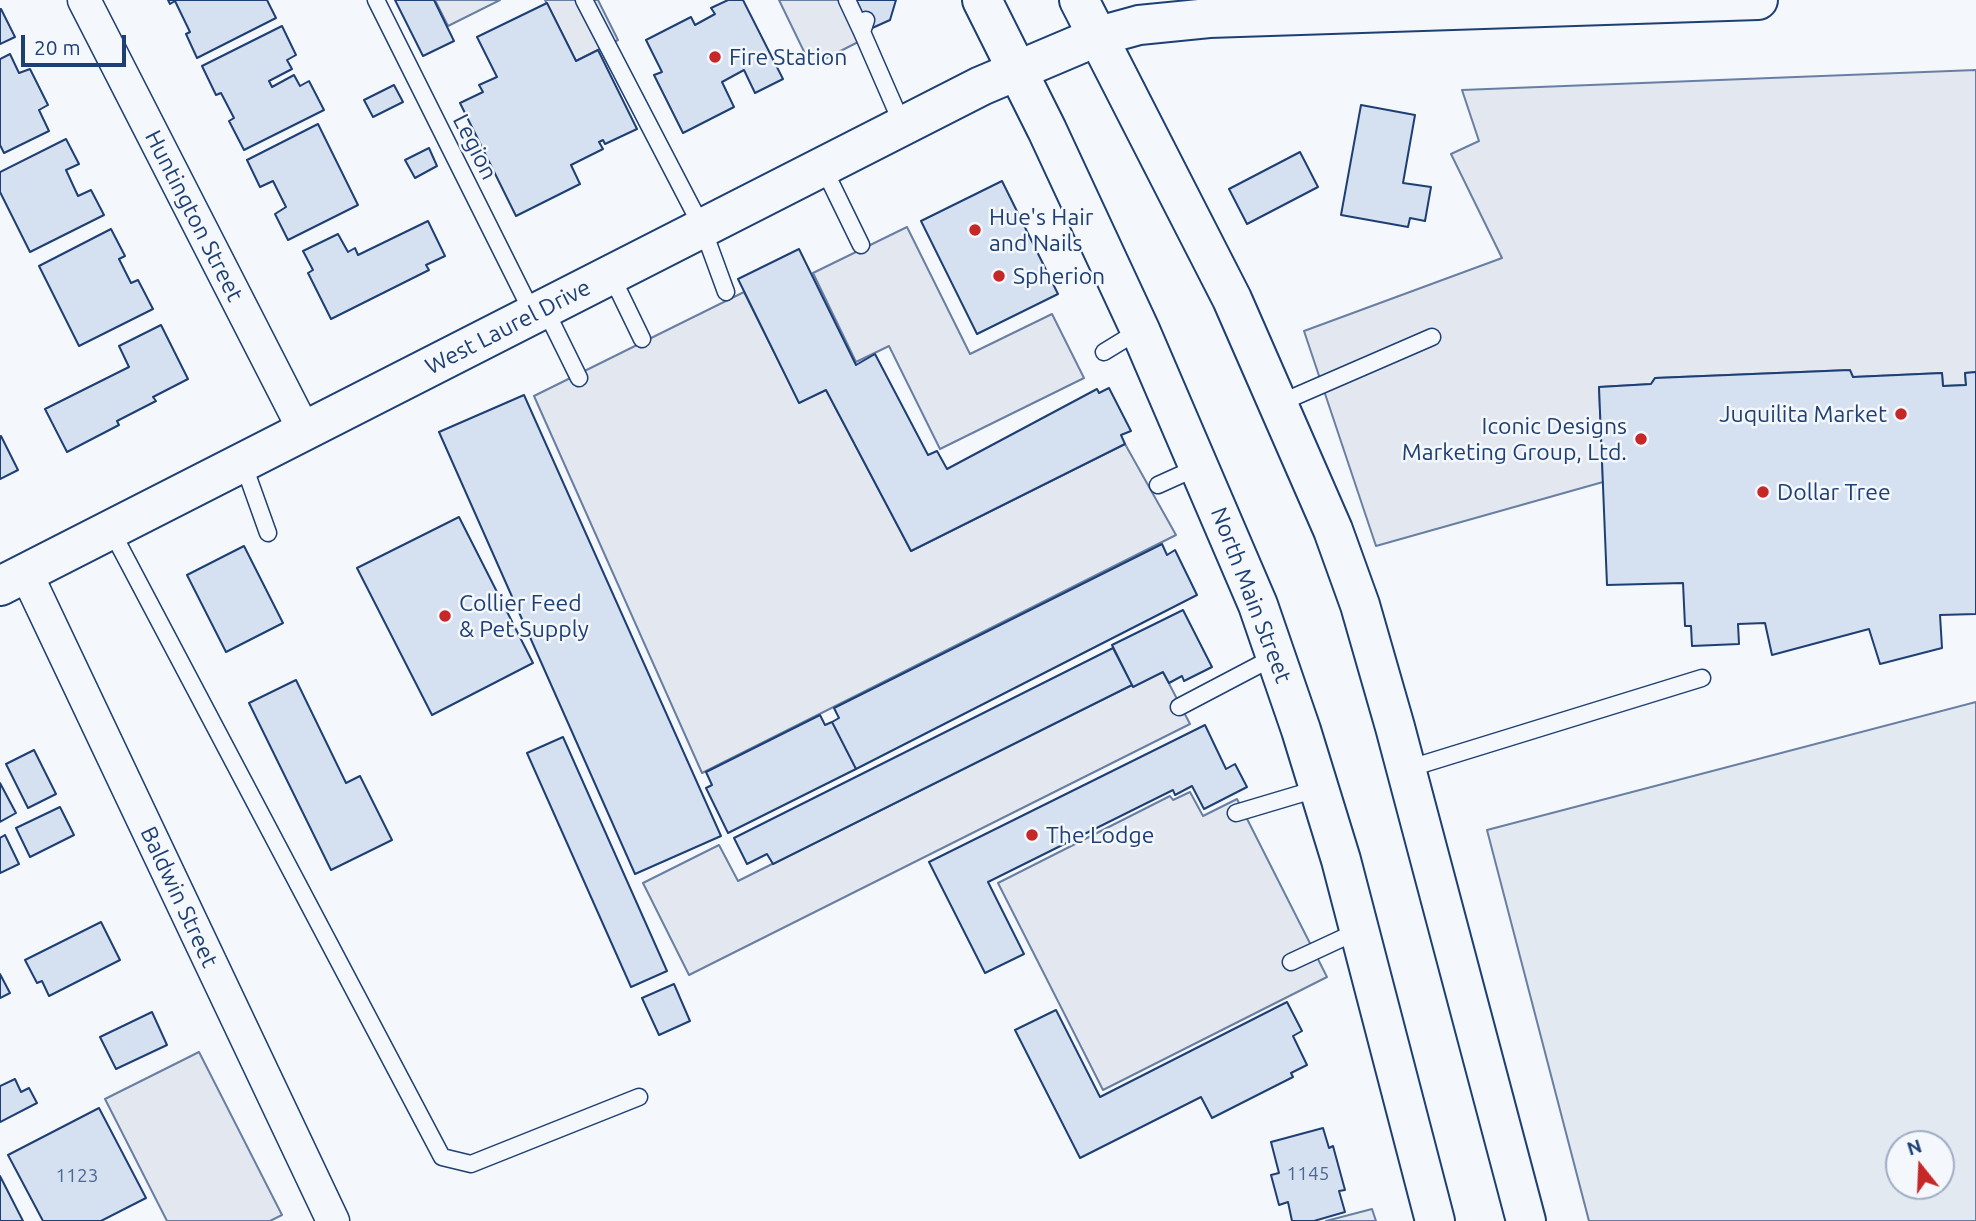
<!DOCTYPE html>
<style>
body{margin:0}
#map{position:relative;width:1976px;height:1221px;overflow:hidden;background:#f4f7fb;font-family:Ubuntu,sans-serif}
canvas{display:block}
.north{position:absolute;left:1885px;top:1130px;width:70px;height:70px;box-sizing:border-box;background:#f4f7fb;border:2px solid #9eadc5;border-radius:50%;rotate:342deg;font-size:19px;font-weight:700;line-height:28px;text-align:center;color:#1d3f73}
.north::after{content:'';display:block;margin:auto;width:24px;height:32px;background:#c62828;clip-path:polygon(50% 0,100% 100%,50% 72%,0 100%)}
.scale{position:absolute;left:21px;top:35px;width:105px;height:32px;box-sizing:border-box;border:4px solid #1d3f73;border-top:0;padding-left:9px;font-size:21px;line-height:24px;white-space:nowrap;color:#1d3f73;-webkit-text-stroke:5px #f4f7fb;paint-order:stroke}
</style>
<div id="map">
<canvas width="1976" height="1221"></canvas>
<div class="north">N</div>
<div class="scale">20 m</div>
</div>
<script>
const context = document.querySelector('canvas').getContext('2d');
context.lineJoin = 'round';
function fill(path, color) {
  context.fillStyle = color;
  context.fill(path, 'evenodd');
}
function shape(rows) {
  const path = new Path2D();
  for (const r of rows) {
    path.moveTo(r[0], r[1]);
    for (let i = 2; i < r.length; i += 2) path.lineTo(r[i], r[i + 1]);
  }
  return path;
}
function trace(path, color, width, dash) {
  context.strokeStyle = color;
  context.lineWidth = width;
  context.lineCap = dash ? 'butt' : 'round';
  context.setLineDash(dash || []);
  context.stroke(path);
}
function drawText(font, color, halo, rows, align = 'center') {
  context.font = font + ' Ubuntu,sans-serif';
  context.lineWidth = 5;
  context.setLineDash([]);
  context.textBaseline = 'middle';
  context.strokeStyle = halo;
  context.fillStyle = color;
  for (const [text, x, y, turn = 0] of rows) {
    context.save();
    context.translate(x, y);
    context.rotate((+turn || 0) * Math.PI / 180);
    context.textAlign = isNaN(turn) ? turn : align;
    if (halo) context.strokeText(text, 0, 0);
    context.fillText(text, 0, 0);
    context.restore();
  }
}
const green = shape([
 [1976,702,1976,1221,1589,1221,1487,830,1976,702],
 [1941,1144,1941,1186,1899,1186,1899,1144,1941,1144]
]);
fill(green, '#e3e9f0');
trace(green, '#687fa3', 2);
const parking = shape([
 [435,0,500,0,448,26,435,0],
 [545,0,598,0,618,40,576,61,545,0],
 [779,0,846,0,866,38,811,66,779,0],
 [1976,70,1976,372,1965,373,1966,385,1943,386,1942,373,1853,377,1849,370,1655,378,1651,384,1599,387,1603,482,1376,546,1304,331,1502,258,1451,154,1479,141,1462,90,1976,70],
 [907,227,970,354,1052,314,1084,378,940,449,889,346,856,362,813,273,907,227],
 [744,292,799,402,826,390,911,551,1125,444,1176,535,702,773,534,396,744,292],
 [1163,672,1190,724,689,975,643,883,719,845,738,881,1132,685,1163,672],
 [1190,792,1203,816,1237,799,1327,977,1103,1090,998,883,1170,796,1173,800,1190,792],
 [199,1052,282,1215,270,1221,167,1221,105,1099,199,1052],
 [1372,1209,1376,1221,1326,1221,1372,1209]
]);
fill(parking, '#e3e8f0');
trace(parking, '#687fa3', 2);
const building = shape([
 [168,0,267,0,276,18,197,58,186,34,190,32,175,1,170,4,168,0],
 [395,0,434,0,454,41,423,56,395,0],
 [728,0,743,0,783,79,755,93,744,70,722,82,734,107,683,133,654,75,662,72,646,40,691,17,695,25,715,14,711,8,728,0],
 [856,0,896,0,890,20,870,29,856,0],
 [547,3,576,61,598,50,637,129,605,144,603,140,599,142,603,149,571,165,580,184,516,216,460,103,483,92,479,85,497,77,477,37,547,3],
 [1,9,15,37,0,44,0,9,1,9],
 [282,26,296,55,287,60,292,69,269,81,272,87,294,75,300,86,309,81,324,110,244,150,229,121,234,118,221,93,216,95,202,66,282,26],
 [10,54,19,73,30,69,48,105,39,110,49,131,4,153,0,145,0,59,10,54],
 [394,85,403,102,373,117,364,100,394,85],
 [1361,105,1415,115,1403,183,1431,187,1425,221,1410,218,1408,227,1341,215,1361,105],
 [318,124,358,205,288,240,275,214,286,207,273,181,260,187,247,160,318,124],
 [66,139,79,164,66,170,78,196,91,190,104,215,30,252,0,192,0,172,66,139],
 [429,148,437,166,415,178,405,160,429,148],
 [1300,152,1318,187,1247,224,1229,189,1300,152],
 [1002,181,1058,294,977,334,921,221,1002,181],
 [428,221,445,256,426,265,429,270,331,319,308,273,313,270,303,251,338,234,348,252,355,248,358,255,428,221],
 [111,229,125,256,119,259,131,283,138,280,153,309,79,346,39,266,111,229],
 [799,249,856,365,875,354,928,455,937,451,947,469,1097,389,1099,393,1109,388,1131,431,1121,435,1125,444,911,551,826,390,799,403,738,279,799,249],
 [161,325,188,379,153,397,156,401,117,421,119,425,67,452,45,409,129,367,119,346,161,325],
 [1850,370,1853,377,1942,373,1943,386,1966,385,1965,373,1976,372,1976,614,1940,615,1942,648,1880,664,1869,629,1772,655,1765,623,1738,624,1739,644,1692,646,1691,626,1685,626,1683,583,1607,585,1599,387,1651,384,1655,378,1850,370],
 [524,395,721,836,635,874,439,432,524,395],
 [1,436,18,470,0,479,0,437,1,436],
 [459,517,533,663,432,715,357,568,459,517],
 [1162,544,1167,555,1175,550,1197,595,856,769,832,722,839,718,834,708,1162,544],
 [244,546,283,623,226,652,187,575,244,546],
 [1183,610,1212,667,1184,681,1182,676,1169,683,1163,672,1133,687,1112,645,1183,610],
 [1113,648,1132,685,773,864,767,854,747,864,734,838,1113,648],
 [296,680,346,783,360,776,392,840,331,870,249,703,296,680],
 [820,715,825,725,832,722,856,769,728,833,706,788,712,785,706,772,820,715],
 [1205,725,1226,769,1235,764,1247,787,1204,809,1192,786,1175,795,1173,790,988,882,1024,954,985,973,929,862,1205,725],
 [563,737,667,971,631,987,527,753,563,737],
 [34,750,56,794,28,808,6,764,34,750],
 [0,783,16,813,0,822,0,783],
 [60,807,74,835,30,857,16,828,60,807],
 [5,835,19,864,0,873,0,838,5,835],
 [101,922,120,960,49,996,42,981,37,983,25,960,101,922],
 [0,974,10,993,0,998,0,974],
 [674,984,690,1021,659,1035,642,998,674,984],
 [1287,1002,1302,1031,1293,1036,1307,1065,1291,1073,1293,1077,1212,1118,1201,1097,1080,1158,1015,1030,1056,1010,1100,1097,1287,1002],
 [152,1012,167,1045,116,1069,100,1037,152,1012],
 [15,1079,21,1092,29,1088,37,1103,0,1122,0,1086,15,1079],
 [99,1108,146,1198,101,1221,43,1221,8,1155,99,1108],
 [1323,1128,1329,1148,1333,1146,1345,1190,1339,1191,1345,1212,1314,1221,1292,1221,1288,1202,1279,1205,1271,1175,1279,1173,1271,1142,1323,1128],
 [0,1176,23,1221,0,1221,0,1176]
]);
fill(building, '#d5e0f0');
trace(building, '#1d3f73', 2);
const lane = shape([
 [376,0,533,314],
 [584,0,703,229,726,292],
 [847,0,862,32,866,20],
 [862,32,903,126],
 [823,167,861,245],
 [611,275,642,339],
 [545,309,579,378],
 [1104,352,1140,330],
 [1280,403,1432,337],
 [243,463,268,533],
 [1158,485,1198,467],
 [111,530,442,1157,471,1164,639,1097],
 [1179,707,1276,656],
 [1407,769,1702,678],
 [1236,813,1320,788],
 [1291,962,1360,930]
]);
const street = shape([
 [84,0,305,432],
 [26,573,333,1221]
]);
const secondary = shape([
 [0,586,981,86,1099,36,1139,25,1209,18,1758,0]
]);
const primary = shape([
 [982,0,1047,130,1140,330,1258,605,1301,730,1341,860,1435,1221],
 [1079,0,1232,299,1333,530,1360,605,1395,727,1526,1221]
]);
trace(lane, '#1d3f73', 19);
trace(street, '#1d3f73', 35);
trace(secondary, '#1d3f73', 42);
trace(primary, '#1d3f73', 42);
trace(lane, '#f4f7fb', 16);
trace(street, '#f4f7fb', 32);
trace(secondary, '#f4f7fb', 38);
trace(primary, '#f4f7fb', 38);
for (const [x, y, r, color] of [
 [715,57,7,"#c62828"],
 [975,230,7,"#c62828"],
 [999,276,7,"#c62828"],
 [1901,414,7,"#c62828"],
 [1641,439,7,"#c62828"],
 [1763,492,7,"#c62828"],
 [445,616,7,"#c62828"],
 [1032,835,7,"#c62828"]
]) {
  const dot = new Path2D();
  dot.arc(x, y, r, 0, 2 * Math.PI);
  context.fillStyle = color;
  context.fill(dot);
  trace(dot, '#f4f7fb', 2.5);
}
drawText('19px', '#4b6792', null, [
 ["1145",1308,1174],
 ["1123",77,1176]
]);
drawText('23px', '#1d3f73', '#f4f7fb', [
 ["Fire Station",729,57],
 ["Hue's Hair",989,217],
 ["and Nails",989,243],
 ["Spherion",1013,276],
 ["Juquilita Market",1887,414,"right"],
 ["Iconic Designs",1627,426,"right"],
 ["Marketing Group, Ltd.",1627,452,"right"],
 ["Dollar Tree",1777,492],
 ["Collier Feed",459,603],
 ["& Pet Supply",459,629],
 ["The Lodge",1046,835]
], 'left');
drawText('23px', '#1d3f73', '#f4f7fb', [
 ["Legion",475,147,63],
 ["Huntington Street",194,216,63],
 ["West Laurel Drive",508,327,-27],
 ["North Main Street",1251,595,69],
 ["Baldwin Street",179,897,65]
]);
</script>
